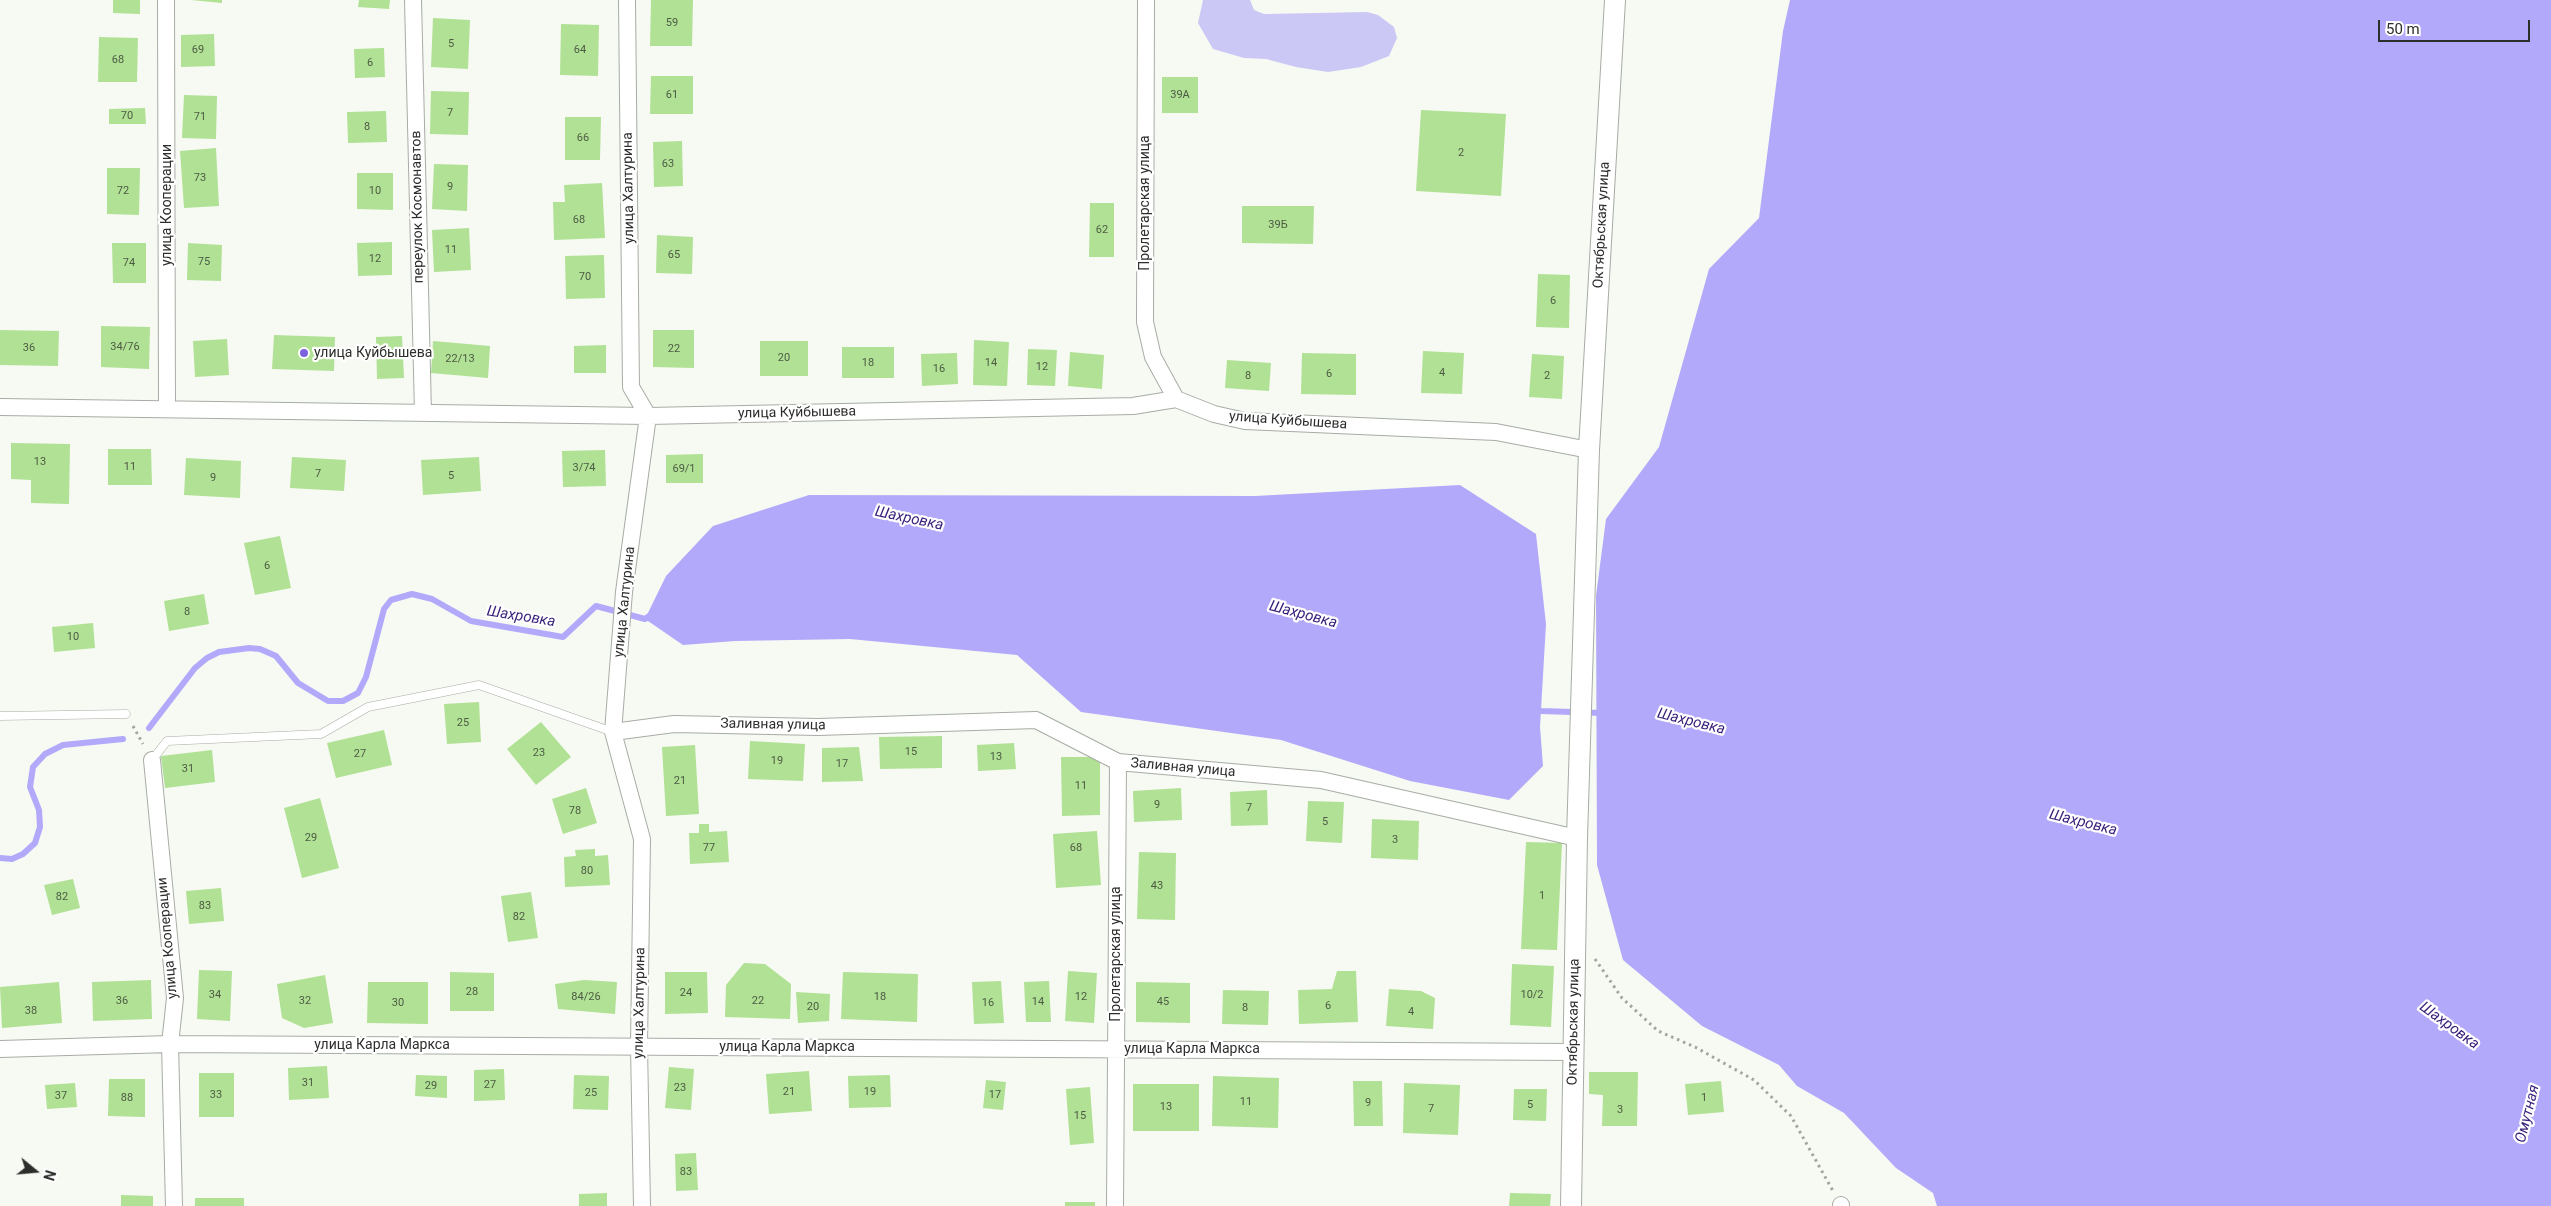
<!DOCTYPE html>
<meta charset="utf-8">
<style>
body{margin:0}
#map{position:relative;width:2551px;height:1206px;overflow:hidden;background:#f6faf3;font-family:Roboto,sans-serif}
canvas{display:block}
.north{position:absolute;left:10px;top:1146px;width:50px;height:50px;-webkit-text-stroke:4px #fff;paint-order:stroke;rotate:107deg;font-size:14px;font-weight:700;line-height:20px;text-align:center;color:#2c2e2b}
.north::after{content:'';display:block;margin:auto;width:18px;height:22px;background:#2c2e2b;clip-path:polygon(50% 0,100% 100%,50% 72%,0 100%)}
.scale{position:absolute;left:2378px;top:20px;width:152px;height:22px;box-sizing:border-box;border:2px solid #2c2e2b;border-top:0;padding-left:6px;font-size:15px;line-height:18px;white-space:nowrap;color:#2c2e2b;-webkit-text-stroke:4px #fff;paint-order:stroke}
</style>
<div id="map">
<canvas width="2551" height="1206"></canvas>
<div class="north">N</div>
<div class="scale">50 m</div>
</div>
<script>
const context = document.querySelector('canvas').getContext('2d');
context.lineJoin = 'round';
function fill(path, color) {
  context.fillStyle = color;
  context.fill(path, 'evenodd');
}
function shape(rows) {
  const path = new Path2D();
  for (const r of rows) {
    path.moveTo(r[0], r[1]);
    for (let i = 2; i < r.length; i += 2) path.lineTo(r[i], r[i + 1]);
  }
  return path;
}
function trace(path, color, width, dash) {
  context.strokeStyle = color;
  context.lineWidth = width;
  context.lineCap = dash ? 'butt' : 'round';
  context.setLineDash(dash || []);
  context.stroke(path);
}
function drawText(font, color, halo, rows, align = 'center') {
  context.font = font + ' Roboto,sans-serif';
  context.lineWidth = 4.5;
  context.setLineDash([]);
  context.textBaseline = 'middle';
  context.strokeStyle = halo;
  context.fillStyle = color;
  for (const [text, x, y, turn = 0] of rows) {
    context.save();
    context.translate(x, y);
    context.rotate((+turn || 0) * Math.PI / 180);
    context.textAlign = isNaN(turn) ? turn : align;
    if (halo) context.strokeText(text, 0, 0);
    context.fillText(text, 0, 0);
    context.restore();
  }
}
fill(shape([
 [1203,0,1250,0,1254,10,1264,14,1367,12,1378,15,1394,27,1397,38,1389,56,1361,67,1328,72,1296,67,1266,59,1244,58,1213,49,1198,23]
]), '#cbc8f6');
fill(shape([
 [1790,0,2551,0,2551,1206,1937,1206,1933,1193,1896,1168,1844,1113,1797,1086,1779,1065,1702,1026,1623,960,1597,865,1596,596,1606,519,1659,447,1709,269,1759,218,1783,31],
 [1460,485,1536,534,1546,624,1540,727,1543,766,1509,800,1410,781,1281,740,1081,712,1017,655,850,639,735,641,683,645,645,619,666,576,713,526,809,495,1255,496]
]), '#b3a9fa');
trace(shape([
 [1533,708,1541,711,1603,713],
 [149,728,195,668,207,658,219,652,249,648,260,649,276,656,298,683,328,701,343,701,358,693,366,677,384,609,391,600,412,594,432,599,471,621,563,637,596,606,645,619,652,614],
 [0,858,12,859,23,854,35,843,40,827,39,810,30,787,33,767,45,754,63,745,123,739]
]), '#b3a9fa', 6);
fill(shape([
 [113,0,140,0,140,14,113,13],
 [191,0,222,0,222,3],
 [359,0,390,0,389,9,358,7],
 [651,0,693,0,692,46,650,46],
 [433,18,470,20,468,69,431,67],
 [561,24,599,25,598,76,560,75],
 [214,34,215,66,181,67,181,35],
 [99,37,138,38,137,82,98,82],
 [384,48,385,77,355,78,354,49],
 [651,76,693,76,693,114,650,114],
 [1162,77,1198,77,1198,113,1162,113],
 [431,91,469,92,468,135,430,134],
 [184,95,217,96,216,139,182,138],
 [145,108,146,124,109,124,109,109],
 [1421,110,1506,114,1501,196,1416,191],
 [386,111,387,142,348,143,347,112],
 [565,117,601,117,600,160,565,160],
 [682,141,683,186,654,187,653,142],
 [216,148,219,206,184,208,180,151],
 [434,164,468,165,467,211,432,209],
 [107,168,140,168,139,215,107,214],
 [357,173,393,173,393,210,357,209],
 [602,183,605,238,554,240,553,202,565,202,564,185],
 [1090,203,1114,203,1114,257,1089,257],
 [1242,206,1314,206,1313,244,1242,243],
 [469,228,471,270,434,272,432,230],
 [657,235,693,237,692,274,656,273],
 [392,242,392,275,358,276,357,243],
 [112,243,146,243,146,283,113,283],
 [188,243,222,245,221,281,187,280],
 [604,255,605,298,566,299,565,256],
 [1538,274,1570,275,1569,328,1536,327],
 [101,326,150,327,149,369,101,367],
 [0,330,59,331,58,366,0,365],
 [653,330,694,330,694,368,653,367],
 [274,335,335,337,334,371,272,369],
 [402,336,404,378,377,379,376,337],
 [227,339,229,375,195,377,193,341],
 [974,340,1009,342,1007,386,973,385],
 [433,341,490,346,488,378,431,373],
 [760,341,808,341,808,376,760,376],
 [606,345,606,373,574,373,574,346],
 [842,347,894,347,894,378,842,378],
 [1028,349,1057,350,1055,386,1027,385],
 [1423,351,1464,353,1462,394,1421,393],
 [1070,352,1104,355,1102,389,1068,386],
 [957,353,958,384,922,386,921,354],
 [1302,353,1356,354,1356,395,1301,394],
 [1532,354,1564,356,1562,399,1529,397],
 [1227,360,1271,363,1269,391,1225,388],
 [11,443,70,444,69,504,31,503,31,480,11,479],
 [108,449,151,449,152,485,108,485],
 [605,450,606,486,563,487,562,451],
 [703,454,703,483,666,483,666,455],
 [292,457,346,460,344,491,290,488],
 [479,457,481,491,423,495,421,460],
 [186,458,241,461,240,498,184,495],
 [280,536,291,588,255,595,244,543],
 [204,594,209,624,169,631,164,601],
 [93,623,95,648,54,652,52,627],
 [479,702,481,742,447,744,444,704],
 [541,722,571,757,536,785,507,749],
 [384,730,392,765,336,778,327,743],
 [942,736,942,768,880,769,879,737],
 [750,741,805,744,803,781,748,779],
 [1014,743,1016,769,978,771,977,745],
 [695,745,699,814,666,816,662,747],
 [859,747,863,781,822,782,822,748],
 [212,750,215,782,165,788,161,756],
 [1061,757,1100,757,1100,815,1062,816],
 [586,788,597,823,563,834,552,799],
 [1181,788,1182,820,1134,822,1133,791],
 [1267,790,1268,825,1231,826,1230,792],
 [320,798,339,868,302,878,284,808],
 [1308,801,1344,802,1342,843,1306,841],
 [1372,819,1419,821,1418,860,1371,858],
 [699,824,709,824,709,832,727,831,729,862,690,864,689,833,699,833],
 [1097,831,1101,885,1056,888,1053,834],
 [1526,842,1562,843,1557,950,1521,949],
 [595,849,595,856,608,855,610,885,565,887,564,857,576,856,575,850],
 [1139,852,1176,853,1175,920,1137,919],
 [73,879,80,908,52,915,44,885],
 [221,888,224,921,189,924,186,891],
 [531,892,538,938,508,942,501,896],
 [744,963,765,964,791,984,790,1019,725,1017,726,985],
 [1512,964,1554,966,1551,1027,1510,1025],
 [199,970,232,971,230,1021,197,1019],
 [1068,971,1097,973,1094,1023,1065,1021],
 [1337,971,1356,971,1358,1022,1299,1024,1298,990,1332,989],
 [450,972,494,973,494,1011,450,1011],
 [665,972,707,972,708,1013,665,1014],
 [843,972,918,974,917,1022,841,1019],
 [325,975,333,1023,304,1028,282,1018,277,984],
 [151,980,152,1019,93,1021,92,982],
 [584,980,617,982,615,1014,558,1009,555,984],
 [1001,981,1004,1023,974,1024,972,982],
 [1049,981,1051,1022,1026,1022,1024,982],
 [59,982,62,1023,2,1028,0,987],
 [368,982,428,982,428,1024,367,1023],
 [1136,982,1190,983,1190,1023,1136,1022],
 [1389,989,1421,991,1435,998,1433,1029,1386,1026],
 [1223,990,1269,991,1268,1025,1222,1024],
 [796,992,830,994,829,1021,798,1023],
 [327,1066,329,1098,289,1100,288,1068],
 [669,1067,694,1069,691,1110,665,1108],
 [504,1069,505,1100,474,1101,474,1070],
 [809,1071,812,1111,769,1114,766,1074],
 [1589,1072,1638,1072,1637,1126,1602,1126,1603,1095,1589,1094],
 [199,1073,234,1073,234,1117,199,1117],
 [416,1075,447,1076,447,1098,415,1096],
 [574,1075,609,1076,608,1110,573,1109],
 [890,1075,891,1107,849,1108,848,1076],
 [1213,1076,1279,1078,1278,1128,1212,1126],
 [109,1079,145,1079,145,1117,108,1116],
 [986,1080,1006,1082,1003,1110,983,1108],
 [1353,1081,1382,1081,1383,1126,1354,1126],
 [1721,1081,1724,1112,1688,1115,1685,1084],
 [75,1083,77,1107,47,1109,45,1085],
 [1404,1083,1460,1085,1458,1135,1403,1133],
 [1133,1084,1199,1084,1199,1131,1133,1131],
 [1090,1087,1094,1143,1070,1145,1066,1089],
 [1514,1089,1547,1089,1546,1121,1513,1120],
 [696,1153,698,1190,676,1191,675,1154],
 [607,1193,607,1206,579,1206,579,1194],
 [1510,1193,1551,1194,1550,1206,1509,1206],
 [121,1195,153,1196,153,1206,121,1206],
 [195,1198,244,1198,244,1206,195,1206],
 [1065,1202,1095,1202,1095,1206,1065,1206]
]), '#b1e194');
const service = shape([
 [0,716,126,714],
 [152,760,167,741,321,734,368,707,479,685,613,732]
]);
const minor = shape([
 [166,0,167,409],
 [413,0,423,413],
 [627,0,631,387,648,416,624,592,613,732,642,839,639,1046,642,1206],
 [1146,0,1145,322,1153,357,1176,399],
 [0,407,648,416,1133,406,1176,399,1214,414,1245,421,1496,432,1589,450],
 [613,732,674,724,818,727,1036,720,1118,762,1321,780,1577,838],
 [152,760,175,998,170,1044,174,1206],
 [0,1049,170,1044,1574,1052],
 [1841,1205,1841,1206],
 [1115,1206,1118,762]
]);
const tertiary = shape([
 [1571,1206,1577,838,1589,450,1615,0]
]);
trace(service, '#a7aca5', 9);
trace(minor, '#a7aca5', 18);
trace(tertiary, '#a7aca5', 22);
trace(shape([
 [133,726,143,744],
 [1595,959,1622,998,1658,1031,1695,1047,1754,1080,1791,1116,1833,1191]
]), '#a3a6a0', 3, [2.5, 4]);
trace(service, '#fff', 8);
trace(minor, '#fff', 16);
trace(tertiary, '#fff', 20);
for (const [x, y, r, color] of [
 [304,353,5,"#7b63dd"]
]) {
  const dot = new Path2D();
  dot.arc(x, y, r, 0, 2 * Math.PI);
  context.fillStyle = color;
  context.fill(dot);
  trace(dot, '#fff', 2);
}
drawText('11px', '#4d5b45', null, [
 ["59",672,23],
 ["5",451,44],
 ["69",198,50],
 ["64",580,50],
 ["68",118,60],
 ["6",370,63],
 ["61",672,95],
 ["39А",1180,95],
 ["7",450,113],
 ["70",127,116],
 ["71",200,117],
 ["8",367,127],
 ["66",583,138],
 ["2",1461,153],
 ["63",668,164],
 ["73",200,178],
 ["9",450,187],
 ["72",123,191],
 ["10",375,191],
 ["68",579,220],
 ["39Б",1278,225],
 ["62",1102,230],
 ["11",451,250],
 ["65",674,255],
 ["12",375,259],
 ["75",204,262],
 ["74",129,263],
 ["70",585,277],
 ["6",1553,301],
 ["34/76",125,347],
 ["36",29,348],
 ["22",674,349],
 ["20",784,358],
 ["22/13",460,359],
 ["18",868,363],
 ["14",991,363],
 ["12",1042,367],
 ["16",939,369],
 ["4",1442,373],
 ["6",1329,374],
 ["8",1248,376],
 ["2",1547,376],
 ["13",40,462],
 ["11",130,467],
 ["3/74",584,468],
 ["69/1",684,469],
 ["7",318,474],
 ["5",451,476],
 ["9",213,478],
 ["6",267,566],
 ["8",187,612],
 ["10",73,637],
 ["25",463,723],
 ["15",911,752],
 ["23",539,753],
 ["27",360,754],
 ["13",996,757],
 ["19",777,761],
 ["17",842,764],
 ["31",188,769],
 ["21",680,781],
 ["11",1081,786],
 ["9",1157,805],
 ["7",1249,808],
 ["78",575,811],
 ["5",1325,822],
 ["29",311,838],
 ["3",1395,840],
 ["77",709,848],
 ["68",1076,848],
 ["80",587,871],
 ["43",1157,886],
 ["1",1542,896],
 ["82",62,897],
 ["83",205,906],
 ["82",519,917],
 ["28",472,992],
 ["24",686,993],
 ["34",215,995],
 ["10/2",1532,995],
 ["84/26",586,997],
 ["18",880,997],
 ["12",1081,997],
 ["36",122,1001],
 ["32",305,1001],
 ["22",758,1001],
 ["14",1038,1002],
 ["45",1163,1002],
 ["30",398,1003],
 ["16",988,1003],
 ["6",1328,1006],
 ["20",813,1007],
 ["8",1245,1008],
 ["38",31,1011],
 ["4",1411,1012],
 ["31",308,1083],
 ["27",490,1085],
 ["29",431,1086],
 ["23",680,1088],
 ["21",789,1092],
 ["19",870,1092],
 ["25",591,1093],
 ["33",216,1095],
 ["17",995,1095],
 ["37",61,1096],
 ["88",127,1098],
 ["1",1704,1098],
 ["11",1246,1102],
 ["9",1368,1103],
 ["5",1530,1105],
 ["13",1166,1107],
 ["7",1431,1109],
 ["3",1620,1110],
 ["15",1080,1116],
 ["83",686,1172]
]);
drawText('14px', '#2c2e2b', '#fff', [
 ["улица Халтурина",629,188,-91],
 ["Пролетарская улица",1145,203,-90],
 ["улица Кооперации",167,205,-90],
 ["переулок Космонавтов",418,207,-91],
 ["Октябрьская улица",1602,225,-87],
 ["улица Куйбышева",797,413,-1],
 ["улица Куйбышева",1288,421,4],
 ["улица Халтурина",625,602,-84],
 ["Заливная улица",773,725,1],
 ["Заливная улица",1183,768,5],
 ["улица Кооперации",168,938,-95],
 ["Пролетарская улица",1116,954,-90],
 ["улица Халтурина",640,1003,-89],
 ["Октябрьская улица",1574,1022,-89],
 ["улица Карла Маркса",382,1045],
 ["улица Карла Маркса",787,1047],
 ["улица Карла Маркса",1192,1049]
]);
drawText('14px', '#2c2e2b', '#fff', [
 ["улица Куйбышева",314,353]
], 'left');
drawText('italic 15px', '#381f7a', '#fff', [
 ["Шахровка",909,519,12],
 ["Шахровка",1303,615,15],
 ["Шахровка",521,617,9],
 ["Шахровка",1691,722,14],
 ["Шахровка",2083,823,14],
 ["Шахровка",2449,1026,36],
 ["Омутная",2528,1114,-76]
]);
</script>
